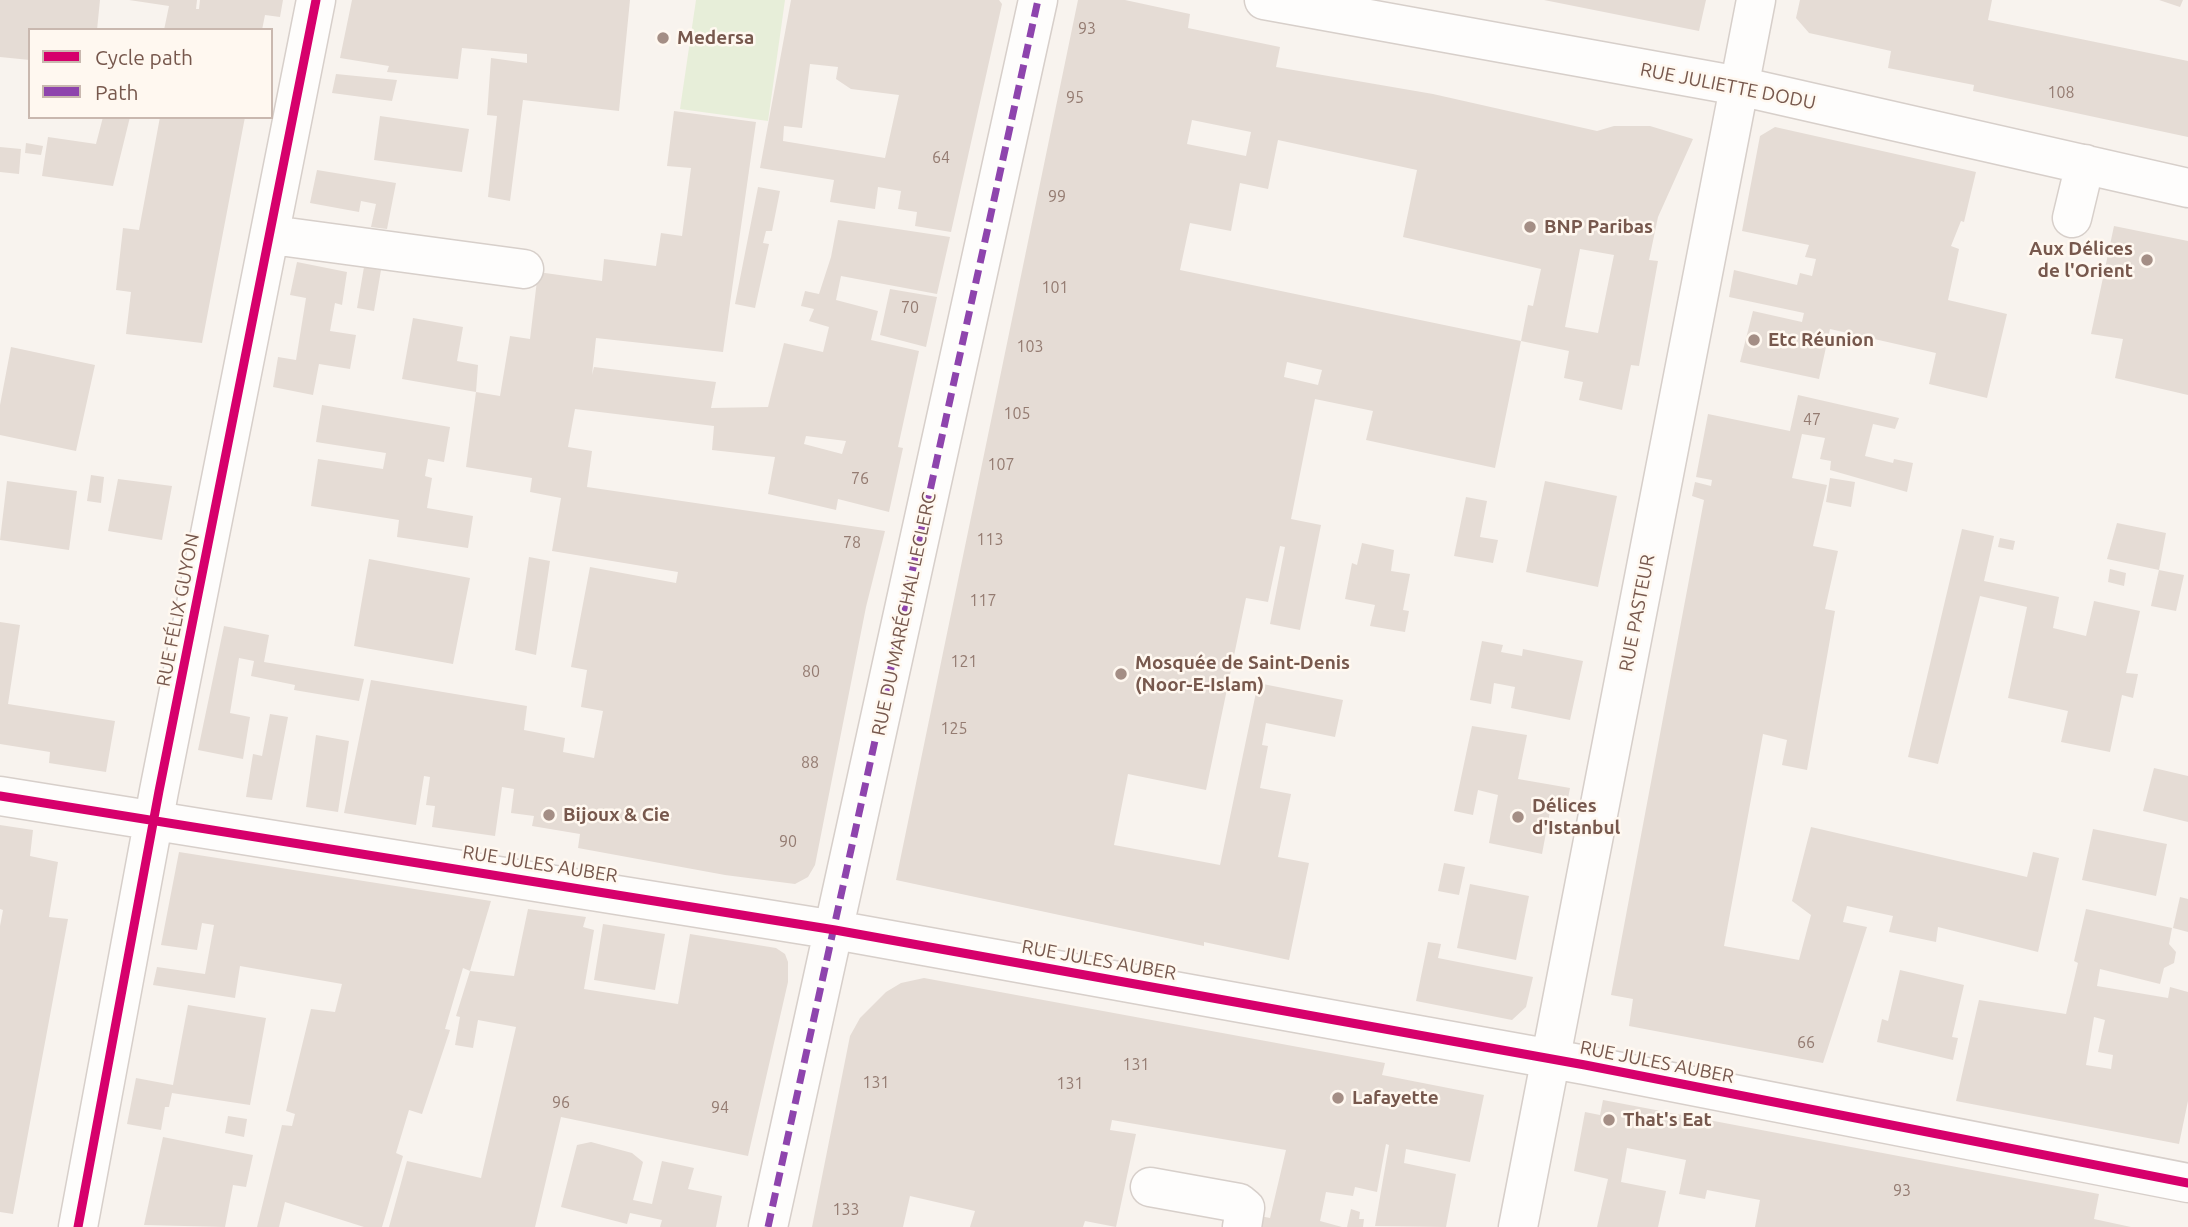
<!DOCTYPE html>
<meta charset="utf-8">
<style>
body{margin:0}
#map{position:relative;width:2188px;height:1227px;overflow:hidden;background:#f8f3ee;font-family:Ubuntu,sans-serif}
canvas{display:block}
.legend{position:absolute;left:28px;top:28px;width:245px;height:91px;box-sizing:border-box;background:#fff8f0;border:2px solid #c9b8af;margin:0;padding:9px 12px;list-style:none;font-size:21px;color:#77584d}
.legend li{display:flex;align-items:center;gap:14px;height:35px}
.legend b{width:35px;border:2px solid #c9b8af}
</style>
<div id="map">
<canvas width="2188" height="1227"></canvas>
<ul class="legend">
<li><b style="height:9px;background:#d6006c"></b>Cycle path</li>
<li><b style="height:9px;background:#8e44ad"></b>Path</li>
</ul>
</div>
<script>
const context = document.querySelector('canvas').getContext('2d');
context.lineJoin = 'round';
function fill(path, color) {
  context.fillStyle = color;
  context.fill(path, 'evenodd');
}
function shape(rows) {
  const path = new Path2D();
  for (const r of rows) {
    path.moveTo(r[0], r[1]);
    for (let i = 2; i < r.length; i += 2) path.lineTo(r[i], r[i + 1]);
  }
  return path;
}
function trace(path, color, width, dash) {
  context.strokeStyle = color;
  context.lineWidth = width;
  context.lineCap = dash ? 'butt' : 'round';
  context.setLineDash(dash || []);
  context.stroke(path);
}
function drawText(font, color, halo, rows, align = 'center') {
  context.font = font + ' Ubuntu,sans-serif';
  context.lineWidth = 5;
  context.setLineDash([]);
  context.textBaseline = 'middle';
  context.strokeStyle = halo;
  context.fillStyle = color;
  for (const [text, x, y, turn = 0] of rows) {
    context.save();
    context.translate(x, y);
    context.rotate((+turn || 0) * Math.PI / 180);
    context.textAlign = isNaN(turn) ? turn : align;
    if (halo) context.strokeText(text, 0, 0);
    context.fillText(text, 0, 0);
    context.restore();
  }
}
fill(shape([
 [696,0,785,0,768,121,680,109]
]), '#e7eed9');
fill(shape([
 [0,0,100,0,97,30,30,30,30,60,0,57],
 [129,0,197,0,196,9,199,9,200,0,283,0,280,17,265,15,262,30,164,30,169,6],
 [352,0,630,0,619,111,523,100,510,201,488,197,497,116,487,115,491,58,527,63,527,54,462,48,458,79,387,72,389,66,340,58],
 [791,0,999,0,1002,4,951,232,915,226,917,212,898,209,901,191,878,187,875,209,830,202,834,180,760,168],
 [810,64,838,67,836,79,851,89,899,95,885,158,783,141,784,126,802,128],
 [1078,0,1125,0,1190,14,1188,28,1280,47,1276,67,1433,94,1597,131,1614,126,1650,126,1693,139,1658,217,1649,260,1658,261,1639,366,1631,365,1622,410,1579,400,1583,382,1564,378,1569,351,1521,341,1528,305,1533,306,1541,269,1403,237,1417,170,1278,140,1268,189,1240,183,1231,231,1190,223,1180,270,1521,341,1495,468,1366,440,1373,411,1315,399,1291,519,1321,525,1300,630,1270,624,1285,547,1280,546,1268,602,1246,598,1206,790,1128,774,1114,845,1220,865,1258,683,1343,700,1335,737,1266,723,1262,745,1268,746,1260,788,1291,794,1278,857,1309,863,1289,960,1204,942,1204,946,896,880],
 [1192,120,1251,132,1246,156,1187,144],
 [1580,249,1614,255,1598,333,1565,327],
 [1287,362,1322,370,1318,385,1284,377],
 [1544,0,1706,0,1699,31],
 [1800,0,1992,0,1988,20,2188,61,2188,137,1973,91,1974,85,1888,68,1891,51,1809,33,1796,18],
 [2159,0,2183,0,2180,7],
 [336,74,397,80,392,101,332,93],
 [674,111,756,122,723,352,596,338,592,375,594,367,716,382,711,408,768,407,784,343,823,352,829,327,809,321,814,309,801,306,805,291,819,294,831,257,838,220,950,237,937,294,841,276,836,300,878,311,871,340,919,351,898,447,903,448,889,512,838,499,836,510,768,494,775,457,712,450,714,426,575,409,568,447,592,451,587,487,885,531,866,607,815,865,808,877,795,884,725,875,578,848,580,834,532,826,534,816,511,813,514,789,502,787,495,836,432,827,435,806,426,805,430,777,424,776,416,825,344,813,371,680,527,706,524,730,565,738,563,752,594,758,603,711,581,707,587,670,571,667,590,567,676,583,678,572,552,551,561,498,530,492,532,478,466,467,476,392,402,379,413,318,463,327,457,361,478,365,476,392,500,396,510,336,530,339,538,272,602,281,604,259,656,266,661,233,682,236,691,168,667,166],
 [806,436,846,441,842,454,804,444],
 [380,116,469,129,462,172,374,160],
 [103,117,130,117,113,186,42,176,48,137,96,144],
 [160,117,245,117,202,343,126,334,131,292,116,290,123,228,139,230],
 [1775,127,1976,172,1964,222,1961,221,1951,246,1959,249,1948,300,2007,314,1987,398,1929,384,1936,353,1830,329,1819,379,1740,362,1753,311,1802,322,1804,313,1729,297,1734,270,1797,285,1800,273,1812,276,1816,259,1805,257,1809,245,1742,231,1760,136],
 [26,143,43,146,41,155,25,153],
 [0,147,21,149,19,174,0,172],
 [317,170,396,183,387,229,371,227,376,204,361,201,359,212,310,203],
 [758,187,780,191,772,231,766,231,763,243,769,244,755,308,735,304],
 [2114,226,2188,241,2188,395,2115,378,2123,339,2091,334],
 [297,262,347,272,342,305,335,303,330,331,356,335,350,369,319,364,313,395,273,387,278,357,296,360,306,298,290,295],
 [364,267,381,270,374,311,357,308],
 [890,289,937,297,926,347,880,335],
 [11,347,95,365,76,451,0,435,0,405],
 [1798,395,1899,418,1895,429,1873,424,1865,456,1893,463,1894,459,1913,463,1907,492,1830,470,1831,461,1820,459,1825,438,1802,434,1792,478,1827,485,1813,546,1838,551,1825,609,1835,611,1807,770,1782,765,1787,740,1763,734,1724,946,1799,960,1811,915,1792,901,1811,827,2027,877,2033,852,2059,858,2038,952,1938,927,1936,942,1889,932,1893,916,1847,906,1843,922,1867,927,1823,1063,1629,1026,1633,999,1611,995,1704,500,1692,496,1695,482,1711,486,1712,480,1696,477,1708,414,1790,431],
 [322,405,450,427,444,462,428,459,425,476,432,478,427,508,473,516,468,548,397,537,399,520,311,506,318,459,383,469,386,453,316,442],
 [91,475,104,477,101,503,87,501],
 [1830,478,1855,482,1851,507,1826,502],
 [118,479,172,486,162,540,108,531],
 [7,481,77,491,69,550,0,540],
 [1545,481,1617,496,1598,587,1526,572],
 [1466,497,1487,501,1480,537,1498,540,1493,563,1454,556],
 [2117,523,2166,533,2159,570,2107,559],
 [1962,529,1994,536,1984,581,2059,597,2053,628,2086,636,2094,601,2140,611,2126,673,2138,674,2133,698,2122,695,2110,752,2061,742,2068,711,2008,698,2027,607,1980,596,1938,764,1908,757],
 [2000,538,2015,541,2013,550,1998,547],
 [1362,543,1394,550,1391,571,1410,574,1403,610,1409,611,1405,632,1370,626,1375,605,1345,599,1352,563,1357,565],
 [529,557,550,561,536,655,515,650],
 [369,559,470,578,453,664,354,646],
 [2110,569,2126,573,2124,586,2108,582],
 [2159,570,2184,575,2176,611,2151,606],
 [0,622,20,625,8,704,115,721,106,772,49,763,50,752,0,744],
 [224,626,269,635,264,662,364,679,359,701,294,690,295,685,251,676,254,661,239,658,230,713,250,717,243,759,198,750],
 [1482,641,1503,645,1501,652,1522,656,1523,649,1583,661,1570,720,1511,708,1515,687,1494,683,1491,704,1470,700],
 [270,714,288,717,272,800,246,797,253,754,262,756],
 [1472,726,1527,735,1518,779,1570,788,1566,809,1551,806,1542,854,1489,843,1498,795,1478,790,1473,815,1454,811],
 [316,735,349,741,338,812,306,807],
 [2154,768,2188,776,2188,822,2143,811],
 [0,825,33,830,30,856,58,862,49,917,68,919,13,1214,0,1212,0,926,3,910,0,909],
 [2093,829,2167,844,2156,896,2082,880],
 [179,852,491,901,470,971,463,968,445,1029,450,1030,422,1114,409,1110,396,1153,403,1156,382,1227,364,1227,285,1202,279,1227,257,1227,282,1125,292,1126,295,1114,286,1111,311,1009,335,1012,342,984,240,966,235,998,153,985,157,967,205,974,214,925,202,923,197,950,161,945],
 [1444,863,1465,867,1459,895,1438,891],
 [1470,884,1529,896,1516,960,1457,948],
 [2180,897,2188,899,2188,932,2173,928],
 [528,909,586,917,583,927,594,930,584,989,678,1004,690,934,776,948,785,954,788,962,788,982,748,1156,561,1117,535,1227,389,1227,407,1161,481,1178,516,1027,478,1020,473,1048,455,1045,460,1017,456,1016,470,971,514,976],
 [2086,909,2172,928,2169,944,2176,952,2174,963,2164,968,2160,984,2100,969,2097,986,2168,998,2170,987,2188,992,2188,1101,2179,1144,1956,1101,1979,1000,2066,1014,2078,963,2074,961],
 [2094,1017,2105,1020,2098,1052,2113,1055,2111,1069,2086,1065],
 [603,924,665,934,655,990,594,980],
 [1428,942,1441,944,1438,958,1533,977,1526,1007,1512,1020,1416,1001],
 [1900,970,1964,985,1952,1037,1958,1038,1953,1060,1877,1042,1882,1019,1888,1021],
 [924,978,1385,1063,1382,1075,1484,1095,1470,1162,1406,1149,1404,1163,1456,1174,1446,1227,1375,1226,1389,1145,1386,1144,1377,1192,1355,1187,1353,1196,1326,1192,1320,1221,1342,1227,1252,1227,1255,1215,1270,1218,1286,1150,1112,1120,1110,1130,1136,1134,1116,1227,1085,1221,1083,1227,970,1227,975,1211,910,1196,903,1227,812,1227,850,1036,860,1018,886,992,901,983],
 [188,1005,266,1018,250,1105,172,1093,169,1107,165,1107,161,1130,127,1124,136,1078,173,1085],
 [1603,1100,2099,1194,2094,1219,2131,1227,1755,1227,1760,1200,1707,1190,1705,1199,1679,1194,1686,1160,1627,1148,1621,1182,1666,1191,1658,1227,1597,1227,1608,1179,1574,1171,1585,1112,1600,1115],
 [228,1116,247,1119,244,1137,225,1133],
 [163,1137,253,1155,246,1187,233,1185,225,1227,144,1225],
 [591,1142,632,1153,643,1162,633,1200,652,1204,662,1161,694,1168,688,1189,722,1196,716,1227,660,1227,662,1220,630,1213,627,1224,561,1207,577,1145],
 [1351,1209,1360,1212,1359,1219,1364,1219,1363,1227,1347,1227]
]), '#e5dcd5');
const minor = shape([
 [1264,0,1739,86,2188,188],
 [2072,218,2085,164],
 [272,235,524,269],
 [0,796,835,930,1585,1065,2188,1183],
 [1150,1187,1239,1203,1245,1208,1242,1227],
 [78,1227,159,791,316,0],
 [768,1227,1038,0],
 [1518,1227,1756,0]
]);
trace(minor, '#d7cfca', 41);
trace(minor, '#fefdfc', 38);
trace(shape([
 [768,1227,1038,0]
]), '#8e44ad', 7, [14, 7]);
trace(shape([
 [0,796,835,930,1585,1065,2188,1183],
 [78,1227,159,791,316,0]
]), '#d6006c', 9);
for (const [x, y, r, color] of [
 [663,38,7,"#a48e85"],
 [1530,227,7,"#a48e85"],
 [2147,260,7,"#a48e85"],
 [1754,340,7,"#a48e85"],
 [1121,674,7,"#a48e85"],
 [549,815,7,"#a48e85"],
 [1518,817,7,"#a48e85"],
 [1338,1098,7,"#a48e85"],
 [1609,1120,7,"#a48e85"]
]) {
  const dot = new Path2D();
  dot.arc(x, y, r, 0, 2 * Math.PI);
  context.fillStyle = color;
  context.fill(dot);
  trace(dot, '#fff8f0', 2.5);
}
drawText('16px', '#947b71', null, [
 ["93",1087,29],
 ["108",2061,93],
 ["95",1075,98],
 ["64",941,158],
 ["99",1057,197],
 ["101",1055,288],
 ["70",910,308],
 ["103",1030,347],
 ["105",1017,414],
 ["47",1812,420],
 ["107",1001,465],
 ["76",860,479],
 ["113",990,540],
 ["78",852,543],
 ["117",983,601],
 ["121",964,662],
 ["80",811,672],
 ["125",954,729],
 ["88",810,763],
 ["90",788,842],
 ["66",1806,1043],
 ["131",1136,1065],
 ["131",876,1083],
 ["131",1070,1084],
 ["96",561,1103],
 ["94",720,1108],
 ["93",1902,1191],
 ["133",846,1210]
]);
drawText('bold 19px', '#77584d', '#fff8f0', [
 ["Medersa",677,38],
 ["BNP Paribas",1544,227],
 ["Aux Délices",2133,249,"right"],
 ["de l'Orient",2133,271,"right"],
 ["Etc Réunion",1768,340],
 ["Mosquée de Saint-Denis",1135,663],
 ["(Noor-E-Islam)",1135,685],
 ["Délices",1532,806],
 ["d'Istanbul",1532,828],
 ["Bijoux & Cie",563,815],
 ["Lafayette",1352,1098],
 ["That's Eat",1623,1120]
], 'left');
drawText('19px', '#77584d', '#fff8f0', [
 ["RUE JULIETTE DODU",1728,86,11],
 ["RUE FÉLIX GUYON",178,610,-79],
 ["RUE PASTEUR",1637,613,-79],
 ["RUE DU MARÉCHAL LECLERC",904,614,-78],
 ["RUE JULES AUBER",540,864,9],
 ["RUE JULES AUBER",1099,960,10],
 ["RUE JULES AUBER",1657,1062,11]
]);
</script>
